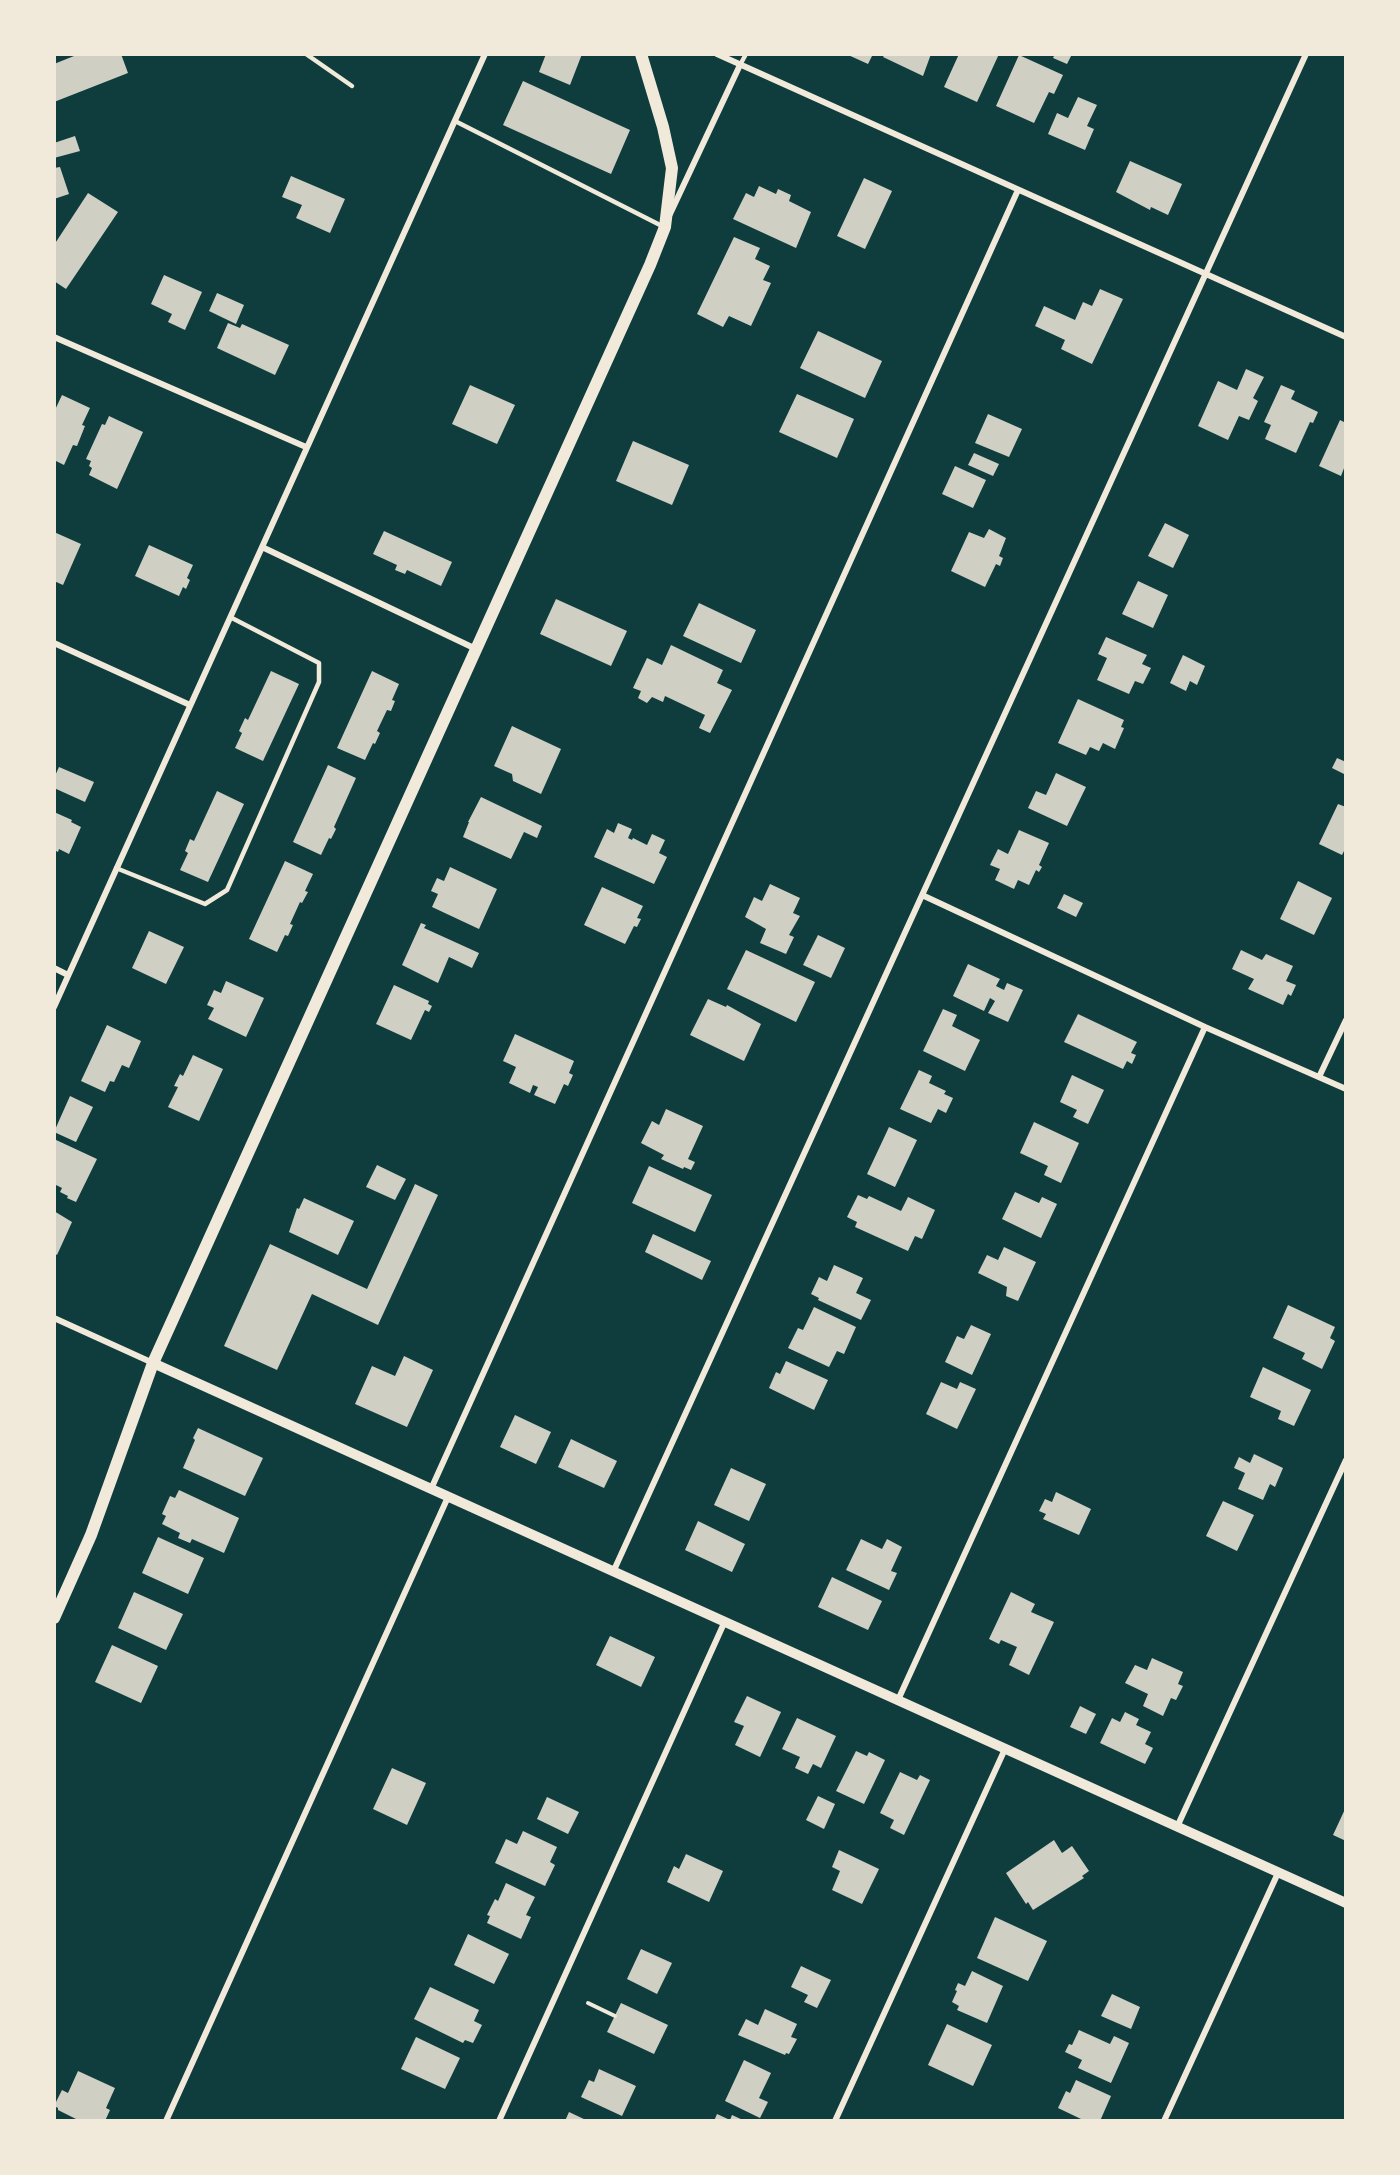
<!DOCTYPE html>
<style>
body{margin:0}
#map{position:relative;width:1400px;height:2175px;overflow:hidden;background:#0f3d3e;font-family:"Roboto Serif",serif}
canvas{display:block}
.frame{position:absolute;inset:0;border:56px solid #f1e9da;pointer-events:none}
</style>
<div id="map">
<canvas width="1400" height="2175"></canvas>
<div class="frame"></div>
</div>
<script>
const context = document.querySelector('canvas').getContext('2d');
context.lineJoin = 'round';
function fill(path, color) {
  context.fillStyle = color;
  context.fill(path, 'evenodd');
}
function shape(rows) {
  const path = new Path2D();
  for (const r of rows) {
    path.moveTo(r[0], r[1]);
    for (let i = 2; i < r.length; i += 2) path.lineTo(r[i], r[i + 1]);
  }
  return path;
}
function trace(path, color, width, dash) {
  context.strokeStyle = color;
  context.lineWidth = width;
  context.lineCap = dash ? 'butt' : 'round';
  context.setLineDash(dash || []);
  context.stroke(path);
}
fill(shape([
 [79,54,121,54,128,73,54,102,54,64],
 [546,54,582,54,570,85,539,72],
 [846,54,873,54,868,64],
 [885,54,931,54,923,76,883,57],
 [959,54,999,54,977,102,944,87],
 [1055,54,1072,54,1067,64,1053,58],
 [1019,55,1063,75,1054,94,1049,92,1034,123,996,106],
 [523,81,630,130,611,174,503,125],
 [1078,97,1097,105,1087,126,1094,129,1085,150,1048,134,1057,113,1068,118],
 [75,136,80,151,54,158,54,143],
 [1130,161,1182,184,1168,215,1151,207,1150,210,1116,192],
 [60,167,69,194,54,199,54,168],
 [291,176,345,199,330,233,296,218,302,205,282,197],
 [864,178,892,191,865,249,837,236],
 [759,186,776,194,778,189,791,195,789,201,811,212,796,248,733,219,746,193,754,197],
 [88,193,118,212,66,289,54,281,54,245],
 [734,237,760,248,755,259,770,266,763,280,771,283,751,326,729,316,723,327,697,314],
 [164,275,202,292,185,330,168,322,172,314,151,304],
 [1100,289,1123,299,1092,364,1061,349,1065,340,1035,326,1044,306,1075,320,1083,302,1092,306],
 [217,293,244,305,236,324,209,311],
 [228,323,240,328,242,324,289,345,275,375,217,348],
 [818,331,882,361,865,398,800,368],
 [1246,369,1264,377,1253,398,1258,401,1249,420,1239,416,1228,440,1198,426,1218,381,1237,390],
 [470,385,515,405,497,444,452,424],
 [1281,385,1295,391,1291,399,1318,412,1313,423,1310,422,1296,453,1265,439,1271,425,1264,422],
 [797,394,854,419,837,458,779,432],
 [62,395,90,408,82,425,85,426,77,446,73,445,64,465,54,460,54,412],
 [988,414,1022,429,1009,457,975,443],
 [109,416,143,432,117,489,89,475,92,468,89,466,91,461,86,459,102,424,105,425],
 [1340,420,1346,423,1346,463,1341,476,1319,466],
 [633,441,689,465,672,505,616,481],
 [974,453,999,464,993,476,968,465],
 [955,466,986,480,973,508,942,494],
 [1165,523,1189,535,1173,568,1148,556],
 [989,529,1006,538,999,556,1003,558,1000,566,996,564,985,587,951,571,969,532,984,538],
 [384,531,452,562,441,586,407,570,405,574,395,570,397,565,373,554],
 [54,532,81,544,63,585,54,581],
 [149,545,193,565,187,578,190,580,186,589,183,587,179,596,135,576],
 [1138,581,1168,595,1153,628,1122,614],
 [556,599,627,631,611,666,540,634],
 [699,603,756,630,741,663,683,636],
 [1106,637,1147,655,1142,664,1151,668,1143,684,1135,681,1129,694,1097,680,1107,658,1098,654],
 [671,645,723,670,717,683,732,690,710,733,699,728,705,715,665,696,663,702,652,697,647,703,638,698,641,691,633,688,647,658,662,665],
 [1183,655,1205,666,1197,685,1190,681,1186,691,1170,683],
 [271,671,299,684,263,761,235,748,242,733,239,731,245,718,248,720],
 [372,671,399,684,392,700,395,701,391,711,387,710,377,731,380,733,375,744,373,743,365,760,337,748],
 [1078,699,1124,720,1121,727,1124,728,1115,749,1103,743,1099,751,1090,747,1086,755,1058,743],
 [512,726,561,749,541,794,513,781,512,774,494,766],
 [1337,758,1346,762,1346,775,1332,768],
 [328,765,356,778,334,827,336,829,331,839,329,838,321,855,293,842],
 [59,767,94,782,85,802,54,788,54,778],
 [1056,773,1086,787,1067,826,1028,808,1036,791,1046,795],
 [217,791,244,804,208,882,180,870,188,853,185,851,190,839,194,841],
 [481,797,542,826,537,838,524,832,511,859,463,837,469,822,468,822],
 [1338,804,1346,807,1346,847,1342,855,1319,844],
 [54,812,72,820,71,822,81,827,69,854,59,849,58,852,54,850],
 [618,823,632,829,628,838,632,840,633,838,647,845,652,834,665,840,659,853,667,857,654,884,594,857,607,829,614,833],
 [1019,830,1049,843,1039,865,1042,867,1039,872,1036,870,1029,885,1018,880,1014,889,995,880,1000,869,990,865,998,849,1008,854],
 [285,861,313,874,305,891,308,892,302,903,300,902,290,924,293,925,288,936,285,935,277,952,249,939],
 [450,867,497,889,479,929,432,907,438,894,431,891,437,878,444,881],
 [1298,881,1332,898,1314,935,1280,919],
 [770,884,800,898,793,913,800,916,789,935,794,937,786,954,760,943,766,929,745,917,754,897,762,901],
 [602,887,643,906,637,918,641,919,637,927,634,926,625,944,584,925],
 [1064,894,1083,903,1076,917,1057,908],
 [421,923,426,925,424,928,479,953,472,968,449,957,438,983,402,965],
 [149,931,184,947,166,984,132,968],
 [818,935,845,948,831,978,803,965],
 [746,950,815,982,796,1022,727,989],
 [1241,950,1262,960,1266,954,1293,966,1286,981,1296,985,1291,996,1288,994,1283,1005,1248,989,1254,979,1232,969],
 [968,964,1000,979,996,986,1004,990,1007,983,1023,990,1008,1022,988,1013,995,1001,990,998,984,1011,953,996],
 [226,981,264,998,246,1037,208,1019,214,1008,207,1005,214,990,221,993],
 [394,985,429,1001,428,1004,432,1006,429,1012,425,1010,411,1040,376,1024],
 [708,999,726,1007,727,1005,761,1024,744,1061,690,1035],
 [943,1009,957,1015,952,1026,980,1040,965,1071,923,1051],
 [1078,1014,1137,1042,1131,1053,1136,1055,1132,1064,1127,1061,1123,1069,1064,1042],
 [107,1025,141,1041,129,1068,122,1065,114,1082,110,1081,105,1092,81,1081],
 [515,1034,574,1061,569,1073,573,1075,568,1086,564,1084,555,1104,534,1095,538,1087,533,1085,530,1093,509,1083,516,1067,503,1061],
 [193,1055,223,1069,199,1121,168,1107,178,1087,174,1086,180,1074,183,1076],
 [919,1070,932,1076,929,1083,946,1091,944,1094,953,1098,946,1113,938,1109,931,1123,900,1109],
 [1072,1075,1104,1090,1088,1124,1073,1117,1077,1110,1060,1102],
 [70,1096,93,1107,76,1142,54,1132],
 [666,1109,703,1126,688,1159,695,1162,691,1170,684,1167,683,1169,661,1159,664,1155,641,1143,652,1121,659,1125],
 [1034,1122,1079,1143,1061,1183,1044,1175,1048,1166,1020,1153],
 [889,1127,917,1140,895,1187,867,1174],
 [54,1139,97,1159,76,1202,67,1198,68,1196,60,1192,62,1188,54,1184],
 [377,1165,406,1179,395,1200,366,1187],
 [649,1166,712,1195,695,1232,632,1203],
 [415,1184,438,1195,378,1325,312,1294,277,1370,224,1346,270,1244,367,1289],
 [1015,1192,1039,1203,1042,1197,1057,1204,1041,1238,1002,1219],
 [858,1195,867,1199,869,1196,901,1211,908,1197,935,1210,922,1239,915,1236,908,1251,855,1227,857,1222,847,1217],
 [304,1198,354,1221,338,1255,289,1232,297,1208,299,1209],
 [54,1211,72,1222,57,1255,54,1253],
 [653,1234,711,1261,702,1280,645,1252],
 [1004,1247,1036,1262,1018,1301,1006,1296,1007,1287,978,1273,987,1255,998,1260],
 [834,1265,863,1278,856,1293,871,1300,861,1320,818,1300,819,1298,811,1294,819,1277,827,1281],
 [1288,1305,1335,1327,1330,1338,1335,1341,1322,1369,1302,1359,1305,1353,1273,1338],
 [814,1307,856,1327,844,1354,837,1351,829,1367,788,1348,798,1328,803,1330],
 [971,1325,991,1334,972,1375,945,1362,957,1336,964,1339],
 [404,1356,433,1370,407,1427,355,1404,372,1366,395,1376],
 [786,1361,828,1380,814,1410,769,1388,776,1372,780,1374],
 [1263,1367,1311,1390,1294,1426,1278,1419,1281,1411,1250,1397],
 [941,1382,957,1389,960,1382,976,1389,957,1429,926,1414],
 [515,1415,551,1432,536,1464,500,1447],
 [198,1428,263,1458,245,1496,183,1468,195,1440,193,1438],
 [571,1439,617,1461,604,1488,558,1467],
 [1254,1454,1283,1468,1275,1487,1270,1484,1263,1500,1238,1489,1245,1473,1234,1468,1239,1457,1250,1463],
 [731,1468,766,1484,749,1521,714,1505],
 [179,1490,239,1518,224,1553,192,1539,190,1543,178,1538,180,1533,162,1524,166,1516,162,1514,170,1496,175,1498],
 [1056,1492,1091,1509,1079,1535,1043,1519,1046,1514,1039,1511,1045,1499,1052,1502],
 [1223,1501,1254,1515,1237,1551,1206,1536],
 [698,1521,745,1544,732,1572,685,1550],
 [158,1537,204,1558,188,1594,142,1573],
 [861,1539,882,1549,887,1539,902,1547,891,1571,897,1573,889,1590,846,1570],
 [832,1577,882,1601,868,1630,818,1607],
 [134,1592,183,1614,166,1650,118,1628],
 [1011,1592,1035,1604,1031,1612,1054,1622,1029,1675,1009,1665,1017,1647,1001,1640,999,1644,989,1639],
 [610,1636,655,1657,641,1687,596,1665],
 [112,1645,158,1666,141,1703,95,1682],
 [1152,1658,1183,1672,1178,1684,1183,1686,1176,1700,1171,1698,1163,1716,1143,1706,1148,1694,1125,1683,1135,1665,1147,1670],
 [747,1696,781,1712,760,1757,735,1745,744,1726,734,1722],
 [1080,1706,1096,1714,1086,1734,1070,1727],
 [1125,1712,1139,1719,1136,1725,1151,1732,1145,1744,1153,1748,1145,1764,1100,1743,1112,1718,1120,1722],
 [797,1718,836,1736,821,1768,813,1764,808,1774,795,1768,800,1757,782,1749],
 [856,1751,867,1756,869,1752,885,1760,864,1804,836,1791],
 [392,1768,426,1783,407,1825,373,1809],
 [900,1772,917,1780,920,1775,930,1780,904,1835,890,1828,894,1820,880,1813],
 [818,1796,835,1804,824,1829,806,1820],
 [547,1797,579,1812,568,1834,537,1819],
 [1346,1807,1346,1841,1333,1835],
 [523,1831,557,1847,550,1862,555,1865,545,1886,495,1863,506,1839,517,1844],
 [1054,1840,1062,1853,1072,1846,1089,1871,1082,1876,1084,1878,1033,1910,1028,1902,1026,1904,1006,1873],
 [839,1850,879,1869,862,1904,832,1890,840,1871,832,1867],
 [686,1854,723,1871,709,1902,667,1882,674,1866,679,1869],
 [506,1883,535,1897,526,1915,531,1917,521,1939,487,1923,490,1916,487,1915,495,1899,498,1901],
 [995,1917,1047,1941,1028,1981,977,1958],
 [468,1934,509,1954,494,1984,454,1965],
 [641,1949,672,1963,657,1994,627,1979],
 [801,1966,831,1980,817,2008,804,2002,808,1995,791,1987],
 [972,1971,1003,1986,987,2023,957,2010,959,2006,952,2002,957,1991,955,1990,958,1983,965,1986],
 [430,1987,479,2010,474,2021,482,2025,473,2043,465,2040,463,2043,414,2019],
 [1112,1994,1140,2007,1131,2029,1101,2016],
 [621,2003,668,2025,654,2054,607,2032],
 [765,2009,797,2024,791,2037,797,2039,789,2054,786,2053,785,2055,738,2035,746,2019,758,2025],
 [947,2024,992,2045,973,2086,928,2065],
 [1079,2030,1110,2044,1114,2036,1129,2043,1111,2083,1078,2068,1082,2060,1065,2052,1069,2044,1072,2045],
 [416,2037,460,2058,445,2089,401,2069],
 [744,2060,771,2073,759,2098,768,2102,760,2118,725,2101],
 [599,2069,636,2086,622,2116,581,2097,589,2080,594,2082],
 [78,2071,115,2088,106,2108,110,2110,105,2121,80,2121,58,2110,58,2108,54,2106,62,2090,68,2093],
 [1076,2080,1111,2096,1100,2121,1080,2121,1081,2119,1058,2108,1066,2091,1070,2093],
 [569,2112,588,2121,565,2121],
 [717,2114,730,2120,732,2115,745,2121,714,2121]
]), '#cfcfc3');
trace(shape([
 [588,2003,615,2016]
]), '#f1e9da', 4);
trace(shape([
 [306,54,352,86],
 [740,65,746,54],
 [455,121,662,226],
 [116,868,205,904,227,890,319,682,319,663,230,617]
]), '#f1e9da', 4.5);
trace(shape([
 [717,54,1346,337],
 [670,214,740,65],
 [54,337,306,447],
 [262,547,476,649],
 [54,643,190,705],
 [922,895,1205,1027,1346,1089],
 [54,968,68,975],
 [54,1007,485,54],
 [1319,1077,1346,1020],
 [54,1318,153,1363],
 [431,1489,1018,190],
 [614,1570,1306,54],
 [898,1700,1205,1027],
 [1177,1827,1346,1460],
 [166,2121,448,1497],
 [499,2121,725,1621],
 [835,2121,1005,1749],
 [1164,2121,1278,1873]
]), '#f1e9da', 6);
trace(shape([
 [153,1363,1346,1903]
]), '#f1e9da', 10);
trace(shape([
 [54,1618,91,1535,153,1363,650,265,665,227,672,168,663,127,641,54]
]), '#f1e9da', 12);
</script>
